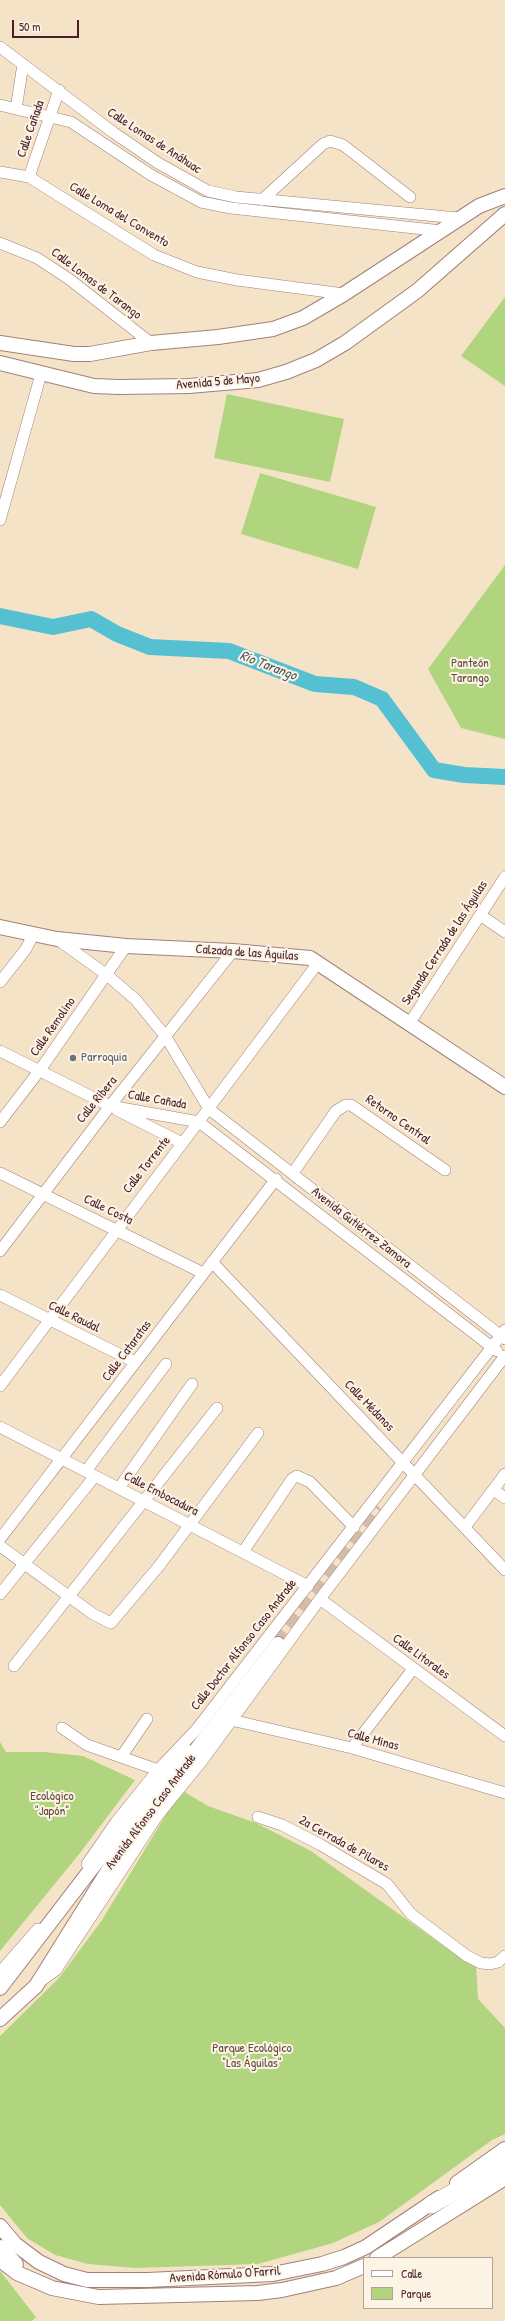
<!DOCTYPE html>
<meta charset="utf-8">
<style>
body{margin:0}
#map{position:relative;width:505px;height:2321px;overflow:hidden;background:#f5e3c8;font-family:"Patrick Hand",sans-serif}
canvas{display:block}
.legend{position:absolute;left:363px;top:2257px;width:130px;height:52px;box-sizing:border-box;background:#fcf5e5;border:1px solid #b59f9b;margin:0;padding:5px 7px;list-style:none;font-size:12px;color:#4a1f2b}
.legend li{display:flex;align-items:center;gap:8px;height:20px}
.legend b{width:20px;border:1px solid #b59f9b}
.scale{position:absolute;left:12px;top:20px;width:67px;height:18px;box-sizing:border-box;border:2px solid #4a1f2b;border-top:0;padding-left:5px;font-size:12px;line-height:14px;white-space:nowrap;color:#4a1f2b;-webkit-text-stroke:3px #fcf5e5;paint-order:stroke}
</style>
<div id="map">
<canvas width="505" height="2321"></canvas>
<ul class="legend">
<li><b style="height:5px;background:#fff"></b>Calle</li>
<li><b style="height:11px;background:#b0d57e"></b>Parque</li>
</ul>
<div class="scale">50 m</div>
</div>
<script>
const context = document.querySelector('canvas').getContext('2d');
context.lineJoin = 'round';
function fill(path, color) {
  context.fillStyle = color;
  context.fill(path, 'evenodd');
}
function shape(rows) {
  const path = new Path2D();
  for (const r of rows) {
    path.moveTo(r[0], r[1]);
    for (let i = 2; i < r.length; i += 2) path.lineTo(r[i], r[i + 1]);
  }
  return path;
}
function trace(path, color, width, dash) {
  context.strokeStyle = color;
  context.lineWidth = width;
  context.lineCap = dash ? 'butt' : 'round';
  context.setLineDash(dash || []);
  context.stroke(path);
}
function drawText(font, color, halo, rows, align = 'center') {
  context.font = font + ' "Patrick Hand",sans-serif';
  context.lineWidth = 4;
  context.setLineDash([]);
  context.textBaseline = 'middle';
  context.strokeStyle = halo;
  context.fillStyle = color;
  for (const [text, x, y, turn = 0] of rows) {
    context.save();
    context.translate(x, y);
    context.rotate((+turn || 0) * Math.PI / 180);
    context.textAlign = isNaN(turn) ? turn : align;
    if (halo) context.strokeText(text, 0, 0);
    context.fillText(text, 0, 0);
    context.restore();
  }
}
fill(shape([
 [505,297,505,386,461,356],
 [227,394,344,419,330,482,214,458],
 [260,473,376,507,358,569,241,534],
 [505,565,505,739,461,728,428,669],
 [0,1742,6,1752,44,1752,83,1756,135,1780,80,1853,0,1951],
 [181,1790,208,1806,256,1823,311,1851,459,1957,476,1963,478,1999,505,2028,505,2134,492,2140,379,2222,333,2243,258,2264,135,2268,88,2264,55,2255,27,2238,0,2205,0,2036,59,1978,102,1920],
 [0,2271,36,2317,32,2321,0,2321]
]), '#b0d57e');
trace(shape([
 [0,616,53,627,91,619,117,634,150,647,229,651,315,684,354,687,382,699,434,770,464,775,505,777]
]), '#56c0d3', 16);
trace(shape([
 [273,1641,376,1505]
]), '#d3bca9', 14, [14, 7]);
const minor = shape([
 [0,47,114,133,158,163,208,191,236,197,458,218],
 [0,105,71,122,151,175,201,202,231,208,442,231],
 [16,109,23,64],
 [0,172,29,177,154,255,197,272,237,280,344,294],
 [29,177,59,90],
 [262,200,323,144,330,141,343,145,410,197],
 [0,243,37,258,69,279,151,343],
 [0,520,41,374],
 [480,915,505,932],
 [57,939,107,975,136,1000,166,1037,209,1109,505,1339],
 [0,982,26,949,33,935],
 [409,1024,505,877],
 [0,1051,110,1106,199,1122,497,1351],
 [117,1110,182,1143],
 [0,1122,40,1070,126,946],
 [0,1173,203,1273],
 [293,1173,336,1111,346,1105,351,1105,445,1170],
 [0,1251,110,1106,233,951],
 [212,1262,505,1570],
 [0,1295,135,1362],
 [0,1386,318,963],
 [0,1427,308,1586],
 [86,1471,166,1364],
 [119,1488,192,1384],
 [494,1490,505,1498],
 [465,1527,505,1474],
 [0,1539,276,1179],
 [0,1546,93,1614,111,1623,159,1566,258,1433],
 [243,1552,292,1479,297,1476,310,1482,354,1527],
 [0,1594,95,1476],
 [320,1599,505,1736],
 [14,1666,217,1408],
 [231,1720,352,1748,505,1793],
 [62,1728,87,1745,158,1770],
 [352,1748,413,1669],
 [121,1757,147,1719],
 [258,1817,282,1825,321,1845,387,1884,411,1914,467,1956,481,1963,490,1964,498,1962,505,1956],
 [87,1864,116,1822,158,1770,196,1730,505,1330],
 [0,1972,38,1929],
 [42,1980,56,1970,158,1815,202,1761,320,1599,505,1356]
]);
const major = shape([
 [0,343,74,354,90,354,151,343,218,337,273,329,303,318,344,294,479,206,505,196],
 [0,363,94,386,119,387,189,386,258,380,286,372,316,360,345,343,417,291,505,214],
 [0,927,57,939,126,946,233,951,310,958,505,1087],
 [0,1988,148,1795,186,1751],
 [0,2019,36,1986,131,1834,278,1644],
 [457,2183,505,2149],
 [0,2226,15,2244,39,2262,64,2274,87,2280,148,2280,273,2274,322,2264,344,2257,366,2247,439,2198],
 [0,2247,16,2264],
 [377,2258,505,2178],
 [0,2260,17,2273,52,2288,99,2297,258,2293,282,2290,336,2278,364,2266]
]);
const highway = shape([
 [431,2205,505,2163]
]);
trace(minor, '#a0817a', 12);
trace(major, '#a0817a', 16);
trace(highway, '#a0817a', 18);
trace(minor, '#fff', 11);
trace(major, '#fff', 14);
trace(highway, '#fff', 17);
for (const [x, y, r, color] of [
 [73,1058,4,"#6b7280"]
]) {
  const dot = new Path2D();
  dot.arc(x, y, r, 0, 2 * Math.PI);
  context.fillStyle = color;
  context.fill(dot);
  trace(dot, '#fcf5e5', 1.5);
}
drawText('13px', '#4a1f2b', '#fcf5e5', [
 ["Calle Cañada",31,129,-71],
 ["Calle Lomas de Anáhuac",154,141,33],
 ["Calle Loma del Convento",119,215,31],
 ["Calle Lomas de Tarango",96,284,37],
 ["Avenida 5 de Mayo",218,382,-5],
 ["Segunda Cerrada de las Águilas",445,943,-57],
 ["Calzada de las Águilas",247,953,4],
 ["Calle Remolino",53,1027,-55],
 ["Calle Ribera",97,1100,-51],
 ["Calle Cañada",157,1100,10],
 ["Retorno Central",398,1120,35],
 ["Calle Torrente",147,1165,-52],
 ["Calle Costa",108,1210,26],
 ["Avenida Gutiérrez Zamora",361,1228,38],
 ["Calle Raudal",74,1317,26],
 ["Calle Cataratas",127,1351,-53],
 ["Calle Médanos",369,1406,46],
 ["Calle Embocadura",161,1494,27],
 ["Calle Doctor Alfonso Caso Andrade",244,1645,-52],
 ["Calle Litorales",421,1657,36],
 ["Calle Minas",373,1740,15],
 ["Avenida Alfonso Caso Andrade",151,1812,-53],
 ["2a Cerrada de Pilares",344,1844,29],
 ["Avenida Rómulo O'Farril",225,2275,-4]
]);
drawText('13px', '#644c40', '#fcf5e5', [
 ["Panteón",470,664],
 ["Tarango",470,679],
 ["Ecológico",52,1797],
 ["\"Japón\"",52,1812],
 ["Parque Ecológico",252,2049],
 ["\"Las Águilas\"",252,2064]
]);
drawText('13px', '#5b616d', '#fcf5e5', [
 ["Parroquia",81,1058]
], 'left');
drawText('italic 14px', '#4e5766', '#fcf5e5', [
 ["Río Tarango",268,666,21]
]);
</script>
